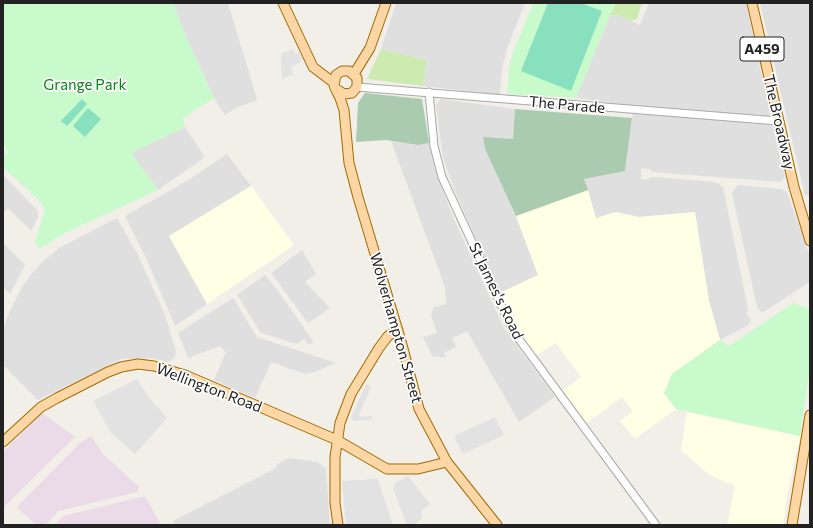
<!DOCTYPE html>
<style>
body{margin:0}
#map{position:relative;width:813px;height:528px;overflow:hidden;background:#f2efe9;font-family:Commissioner,sans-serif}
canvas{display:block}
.frame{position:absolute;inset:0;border:4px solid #222;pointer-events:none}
</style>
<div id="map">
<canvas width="813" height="528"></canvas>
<div class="frame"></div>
</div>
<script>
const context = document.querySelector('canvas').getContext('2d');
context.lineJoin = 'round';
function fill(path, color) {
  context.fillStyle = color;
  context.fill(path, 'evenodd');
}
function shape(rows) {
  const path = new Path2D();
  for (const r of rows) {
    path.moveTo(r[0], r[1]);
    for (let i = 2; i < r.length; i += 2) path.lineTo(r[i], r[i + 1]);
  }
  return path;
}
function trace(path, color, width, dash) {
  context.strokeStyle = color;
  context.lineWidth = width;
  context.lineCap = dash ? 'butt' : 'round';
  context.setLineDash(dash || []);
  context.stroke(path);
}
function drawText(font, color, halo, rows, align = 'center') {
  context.font = font + ' Commissioner,sans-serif';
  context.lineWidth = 3.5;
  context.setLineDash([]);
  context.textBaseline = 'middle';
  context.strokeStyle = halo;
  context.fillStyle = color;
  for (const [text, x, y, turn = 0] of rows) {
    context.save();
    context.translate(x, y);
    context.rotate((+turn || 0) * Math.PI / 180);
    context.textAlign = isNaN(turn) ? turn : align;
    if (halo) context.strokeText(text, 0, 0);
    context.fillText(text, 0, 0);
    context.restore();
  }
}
fill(shape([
 [173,3,228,3,257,99,255,101,238,107,225,115,214,98,185,35],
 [396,3,525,3,508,46,502,69,500,95,423,86,427,60,381,49],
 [649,3,746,3,780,158,785,177,780,182,652,172,650,169,641,168,641,179,646,180,653,177,716,182,723,187,748,309,747,314,751,320,749,325,720,340,709,301,695,212,639,217,616,212,596,218,583,179,625,171,634,106,576,98,610,15,621,16,640,25],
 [760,3,810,3,810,195,805,196],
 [441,99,515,109,513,139,483,138,485,149,516,216,538,275,500,293,457,196,443,158,436,105],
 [185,127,205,157,158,190,131,153],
 [391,141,418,145,429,143,437,175,453,217,504,328,555,397,519,422,467,331,452,338,456,347,444,353,446,358,432,356,423,337,437,333,431,315,434,307,446,304,445,287],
 [227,154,251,186,169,236,207,304,175,326,145,256,125,216,190,179],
 [3,175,38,211,38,217,31,231,8,208,3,213],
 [738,185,782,189,787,192,810,257,810,282,762,313,757,307,732,193],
 [117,218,138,255,164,312,176,351,175,357,170,362,150,358,121,359,38,400,3,365,3,329,9,313,23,285,40,264,59,248],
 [3,243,25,265,10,294,3,287],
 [302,250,316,274,305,282,330,308,308,323,271,273],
 [265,275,275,287,314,342,309,345,304,339,297,344,261,333,237,295],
 [233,298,257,337,336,363,315,372,305,374,271,362,255,398,214,380,226,352,220,346,188,358,178,333],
 [289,458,317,462,326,468,330,525,175,525,173,521,276,468,277,464]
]), '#e0dfdf');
fill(shape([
 [42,413,75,437,3,508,3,452],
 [91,436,103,454,139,487,137,492,58,511,46,525,36,525,17,507,80,443],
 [145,496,161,525,55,525,63,516]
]), '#ebdbe8');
fill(shape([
 [251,186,294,245,207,304,169,236],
 [588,190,596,218,616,212,639,217,695,212,709,301,720,340,672,374,664,393,676,409,635,439,620,421,633,411,622,397,585,424,562,391,581,377,556,343,534,357,512,321,500,293,538,275,516,216],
 [687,412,800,436,787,496,783,525,727,525,735,486,709,475,681,450]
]), '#ffffe5');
fill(shape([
 [615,3,642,3,637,19,630,21,621,16,610,15],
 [381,49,427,60,423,86,367,79]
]), '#cdebb0');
fill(shape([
 [365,93,422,99,429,143,418,145,386,140,356,142,358,103],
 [515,109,632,118,625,171,584,179,588,190,516,216,485,149,483,137,513,139]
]), '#aacbaf');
fill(shape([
 [3,3,173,3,185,35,214,98,183,118,185,127,131,153,158,190,67,232,39,249,35,242,45,210,38,199,3,167,3,155,8,153,3,143],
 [533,3,615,3,576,98,507,94,509,70,512,55],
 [793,303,810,309,810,367,800,436,676,409,664,393,672,374,720,340,729,346]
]), '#c8facc');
fill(shape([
 [548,3,581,3,602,11,571,91,521,71],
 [82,99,87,104,67,126,61,121],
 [88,108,101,119,85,137,73,126]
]), '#88e0be');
fill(shape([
 [293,49,295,54,299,52,303,60,291,68,293,74,282,79,281,54],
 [137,379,150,399,167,418,135,454,111,433,93,401],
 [366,384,371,387,359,415,363,417,372,416,371,420,353,421,351,417],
 [495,417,504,435,463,454,454,436],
 [408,476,430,504,421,511,422,518,414,525,407,525,393,488,395,483],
 [375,479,378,480,393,525,346,525,342,481]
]), '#e2e2e2');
const minor = shape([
 [357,87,778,121],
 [429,92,434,146,442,177,513,331,656,525]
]);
const major = shape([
 [283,3,313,67,334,83],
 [752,3,794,187,810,241],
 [354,74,370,48,386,3],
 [335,88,344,94,352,93,357,87,357,78,349,71,342,71,336,75,334,85,335,88,340,98,344,110,349,163,358,197,401,341,419,409,447,462,497,525],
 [3,442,41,407,57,398,108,372,121,367,138,364,154,366,185,375,337,440,387,469,418,469,447,462],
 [338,525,335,503,335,457,340,423,351,394,379,348,388,336,398,330],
 [792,525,810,415]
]);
trace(minor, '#a9a9a9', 9);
trace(major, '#a06b00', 11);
trace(minor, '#fff', 7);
trace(major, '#fcd6a4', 9);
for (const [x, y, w] of [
 [762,49,44]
]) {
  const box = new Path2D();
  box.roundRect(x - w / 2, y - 12, w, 24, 3);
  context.fillStyle = '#fff';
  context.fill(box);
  trace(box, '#222', 1);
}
drawText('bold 14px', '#222', null, [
 ["A459",762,49]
]);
drawText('15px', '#0c8416', '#fff', [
 ["Grange Park",85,85]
]);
drawText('15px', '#222', '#fff', [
 ["The Parade",567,105,5],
 ["The Broadway",779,122,77],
 ["St James's Road",496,291,64],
 ["Wolverhampton Street",396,328,74],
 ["Wellington Road",209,388,21]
]);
</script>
